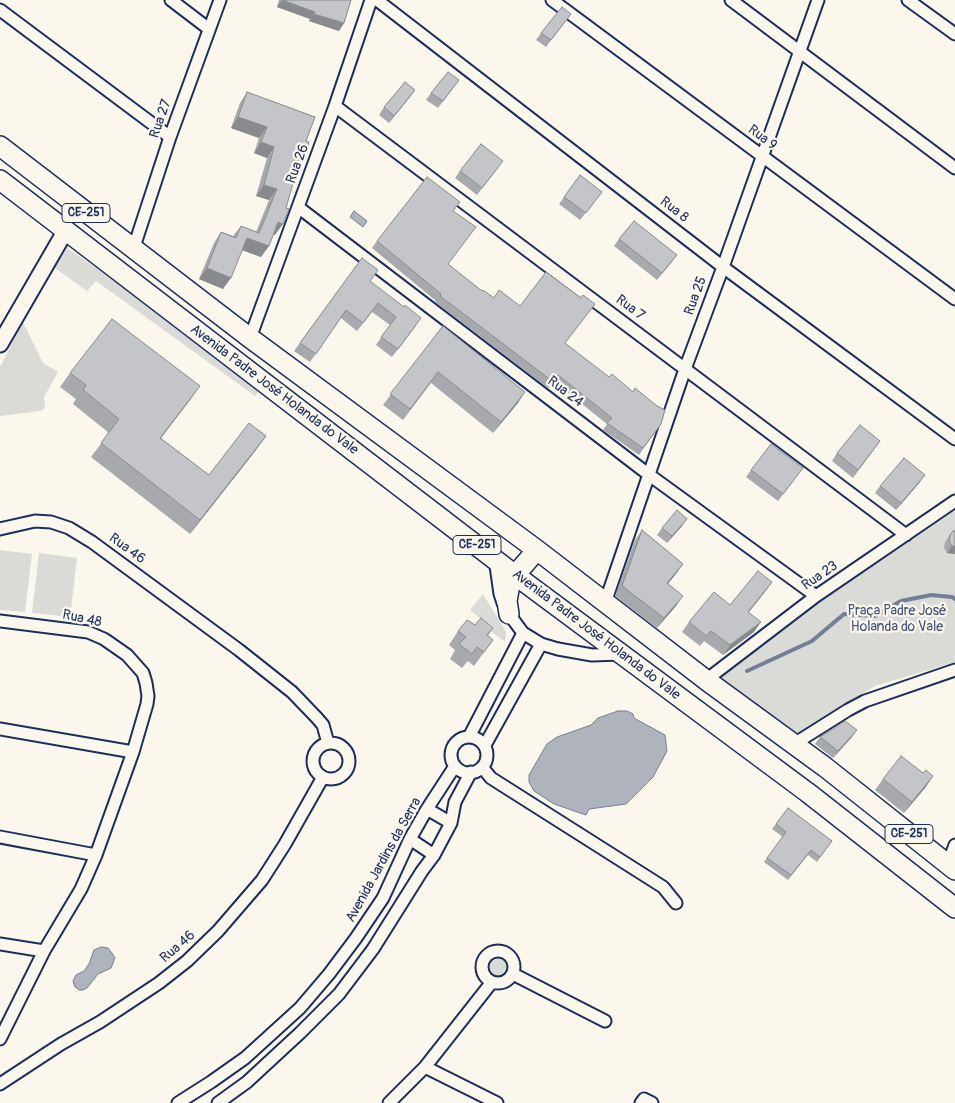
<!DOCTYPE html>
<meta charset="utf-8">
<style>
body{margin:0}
canvas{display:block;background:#fbf7ec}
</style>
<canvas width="955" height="1103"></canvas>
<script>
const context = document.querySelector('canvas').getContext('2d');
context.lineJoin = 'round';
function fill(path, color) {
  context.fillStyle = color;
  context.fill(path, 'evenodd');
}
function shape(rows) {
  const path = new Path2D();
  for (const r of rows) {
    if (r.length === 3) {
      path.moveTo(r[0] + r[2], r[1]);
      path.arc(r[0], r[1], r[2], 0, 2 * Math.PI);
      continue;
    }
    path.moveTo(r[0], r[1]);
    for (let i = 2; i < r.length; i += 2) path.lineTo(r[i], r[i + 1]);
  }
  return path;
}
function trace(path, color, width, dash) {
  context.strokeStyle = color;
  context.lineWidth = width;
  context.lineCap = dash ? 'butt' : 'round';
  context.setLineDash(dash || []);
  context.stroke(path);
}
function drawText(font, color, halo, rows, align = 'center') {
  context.font = font + ' Pangolin,sans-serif';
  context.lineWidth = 4.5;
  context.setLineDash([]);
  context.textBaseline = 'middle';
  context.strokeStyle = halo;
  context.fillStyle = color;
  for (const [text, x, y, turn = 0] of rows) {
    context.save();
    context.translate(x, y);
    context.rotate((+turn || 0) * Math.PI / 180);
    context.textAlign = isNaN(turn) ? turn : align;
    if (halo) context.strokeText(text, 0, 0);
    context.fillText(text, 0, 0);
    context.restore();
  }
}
fill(shape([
 [67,248,134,294,259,391,255,396,96,281,87,291,55,268],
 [23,322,43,363,58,372,44,397,45,408,40,411,0,416,0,367],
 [955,510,955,662,875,686,797,736,723,680,720,673,727,665],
 [0,550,32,554,25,612,0,610],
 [39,553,77,558,70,617,32,613],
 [483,594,506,632,505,642,479,622,481,619,470,610],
 [498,967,11]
]), '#dadad7');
const water = shape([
 [354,211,367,221,363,227,350,217,354,211],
 [618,711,627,711,633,714,634,718,665,735,667,751,653,777,626,804,589,809,586,815,554,804,534,791,529,782,529,775,547,744,557,737,591,725,598,718,618,711],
 [101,947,108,948,112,953,115,958,111,968,98,974,87,988,83,990,79,990,75,987,73,981,76,975,84,971,89,964,94,950,101,947]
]);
fill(water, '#afb3bb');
trace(water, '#747e96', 1);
trace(shape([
 [747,671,812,641,844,614,875,616,901,601,931,595,952,597,955,599]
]), '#747e96', 4);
const minor = shape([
 [171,0,209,29],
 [377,0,723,267,955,439],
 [552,0,955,299],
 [731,0,955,168],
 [908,0,955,34],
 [0,10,170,137],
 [335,106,906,535],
 [298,207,648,474,816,596],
 [133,250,170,137,220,0],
 [250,338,335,106,371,0],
 [0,529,35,521,51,522,69,528,92,542,239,650,292,692,317,718,323,725,328,743],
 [495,559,500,594,503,603,509,614,523,633,541,644,558,649,592,655,621,654],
 [605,603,685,369,723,267,818,0],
 [0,621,88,632,104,639,127,655,143,673,146,683,148,696,147,704,133,752,96,855,81,889,44,951,0,1039],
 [706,680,816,596,955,501],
 [0,729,133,752],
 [469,737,523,633],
 [469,755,18],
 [331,761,18],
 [794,744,848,710,865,701,955,670],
 [485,745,541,644],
 [482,767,491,778,663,887,676,903],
 [427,809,451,823],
 [0,837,96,855],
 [410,839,434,855],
 [948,864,955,845],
 [0,944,44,951],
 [498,967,16],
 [513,974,605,1021],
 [425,1067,497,1103],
 [0,1084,61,1044,100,1022,159,983,187,961,218,931,262,880,285,844,323,777],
 [178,1103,211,1082,245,1058,300,1008,329,974,356,938,383,898,410,839,427,809,455,766],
 [218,1103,247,1082,300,1033,339,994,373,949,422,871,434,855,451,823,455,802,471,772],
 [389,1103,425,1067,492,982],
 [641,1103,644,1099,652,1103]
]);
const tertiary = shape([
 [0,344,66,230]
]);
const primary = shape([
 [0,146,250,338,537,550,706,680,825,767,955,870],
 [0,180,515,575,807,792,955,908],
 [509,614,507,601,510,584,515,575,537,550]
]);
trace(minor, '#1b2f5e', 15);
trace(tertiary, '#1b2f5e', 19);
trace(primary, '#1b2f5e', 22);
trace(minor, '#fbf7ec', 11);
trace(tertiary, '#fbf7ec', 15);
trace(primary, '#fbf7ec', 19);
fill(shape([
 [279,0,351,0,344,23,339,31,309,21,310,19,277,7],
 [571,14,546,47,536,40,541,33],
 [454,87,438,108,426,100,431,93],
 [415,90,389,123,379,115,384,107],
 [247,92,306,141,304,156,299,164,275,235,274,234,261,257,242,250,223,289,199,279,214,243,221,232,233,236,241,226,256,232,269,200,256,196,267,158,254,153,259,138,231,128,240,103],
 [498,168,477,195,455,178,460,171],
 [580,175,602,192,580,220,559,204],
 [454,211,448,264,482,291,494,298,565,343,661,424,639,455,603,430,607,424,553,381,548,388,435,302,436,301,372,248,377,241],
 [619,239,672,262,657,280,614,246],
 [362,258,370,281,416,326,392,357,376,345,390,325,372,312,357,331,341,318,310,362,294,351],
 [443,326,518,403,493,433,431,383,403,420,383,405],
 [70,373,190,400,161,438,209,475,256,450,190,534,91,457,109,433,73,404,76,399,60,387],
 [875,448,853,478,832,461,837,453],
 [803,468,778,501,746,477,751,470],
 [920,482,896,510,875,493,880,486],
 [682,526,667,543,657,535,662,528],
 [642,530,683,564,668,584,676,606,657,628,615,596,635,540],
 [955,531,955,554,947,553,944,548,945,542,950,535],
 [772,582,748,613,754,632,723,655,704,641,700,646,682,632,689,622,730,605],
 [475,625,493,628,488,636,493,640,474,666,468,661,462,668,450,659,455,650,449,645,458,631],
 [820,737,852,737,833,758,815,744],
 [923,773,933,776,925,788,904,813,875,790,883,779],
 [788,808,832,841,817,862,808,855,788,880,764,862,783,837,772,829]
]), '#a8a9ad');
fill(shape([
 [282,0,315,12,310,19,277,7],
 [314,14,344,23,339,31,309,21],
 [415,90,410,97,389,123,394,116],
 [238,117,267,127,259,138,231,128],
 [261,142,274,147,267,158,254,153],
 [264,185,277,189,269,200,256,196],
 [278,222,283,224,275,235,271,233],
 [247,238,269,246,261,257,239,249],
 [207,268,231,278,223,289,199,279],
 [200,386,190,400,150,452,160,438],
 [525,392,518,403,493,433,501,422],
 [266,436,256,450,190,534,200,520],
 [925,475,920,482,896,510,901,503],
 [687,519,682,526,667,543,672,536],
 [952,546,955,546,955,554,947,553],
 [683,564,676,574,660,593,667,583],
 [772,582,765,592,741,622,748,612],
 [683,596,676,606,657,628,664,618],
 [761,622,754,632,723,655,730,645],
 [857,730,852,737,833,758,838,751],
 [933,776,925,788,904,813,912,802]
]), '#888a8d');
const building = shape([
 [282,0,351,0,344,23,314,14,315,12,282,0],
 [562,7,571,14,551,40,541,33,562,7],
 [448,72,459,80,443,101,431,93,448,72],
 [405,82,415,90,394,116,384,107,405,82],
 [247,92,315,117,306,141,309,142,304,156,302,156,294,180,286,208,289,209,283,224,278,222,269,246,247,238,231,278,207,268,221,232,236,238,241,226,259,233,277,189,264,185,274,147,261,142,267,127,238,117,247,92],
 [481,144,503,161,482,188,460,171,481,144],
 [580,175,602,192,586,213,564,197,580,175],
 [427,177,460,202,453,211,476,227,448,264,482,291,483,290,494,298,499,290,520,306,546,272,581,298,583,295,595,304,565,343,609,377,612,374,633,392,635,388,657,406,665,410,661,424,643,448,607,423,612,418,558,375,552,381,440,296,441,294,377,241,427,177],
 [634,221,677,255,662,273,619,239,634,221],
 [362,258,378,270,370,281,404,307,405,305,421,318,398,349,381,337,396,317,378,303,363,323,346,310,316,354,300,343,362,258],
 [112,319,200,386,160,438,209,475,249,423,266,436,200,520,101,443,119,419,83,390,86,385,70,373,112,319],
 [443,326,525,392,501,422,438,372,410,409,390,394,443,326],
 [860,425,880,441,858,470,837,453,860,425],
 [771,444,803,468,783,494,751,470,771,444],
 [904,458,925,475,901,503,880,486,904,458],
 [677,510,687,519,672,536,662,528,677,510],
 [642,530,683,564,667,583,683,596,664,618,622,586,642,530],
 [953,531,955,531,955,546,952,546,949,541,950,535,953,531],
 [758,571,772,582,748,612,761,622,730,645,711,631,706,636,689,622,714,592,730,605,758,571],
 [481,618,493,628,487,635,493,640,484,652,477,647,472,654,459,644,466,637,458,631,467,620,475,625,481,618],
 [845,721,857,730,838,751,820,737,845,721],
 [901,756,923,773,926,770,933,776,912,802,883,779,901,756],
 [788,808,832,841,820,857,811,850,791,875,767,858,786,832,776,824,788,808]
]);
fill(building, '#c3c5c9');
trace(building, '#888a8d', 1);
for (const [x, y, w] of [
 [86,213,48],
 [477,545,48],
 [909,834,48]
]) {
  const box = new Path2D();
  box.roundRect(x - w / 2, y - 9.5, w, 19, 4);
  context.fillStyle = '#fbf7ec';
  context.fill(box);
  trace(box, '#1b2f5e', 1);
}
drawText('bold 12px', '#1b2f5e', null, [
 ["CE-251",86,213],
 ["CE-251",477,545],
 ["CE-251",909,834]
]);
drawText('14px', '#1b2f5e', '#fbf7ec', [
 ["Rua 27",161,119,-71],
 ["Rua 9",762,138,37],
 ["Rua 26",298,164,-70],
 ["Rua 8",674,210,38],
 ["Rua 25",696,296,-70],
 ["Rua 7",630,308,37],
 ["Avenida Padre José Holanda do Vale",274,390,37],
 ["Rua 24",565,392,37],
 ["Rua 46",127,549,36],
 ["Rua 23",820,576,-35],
 ["Rua 48",82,619,12],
 ["Avenida Padre José Holanda do Vale",596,635,37],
 ["Avenida Jardins da Serra",384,860,-61],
 ["Rua 46",178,947,-41]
]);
drawText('14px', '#415176', '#fbf7ec', [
 ["Praça Padre José",897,611],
 ["Holanda do Vale",897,627]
]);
</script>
